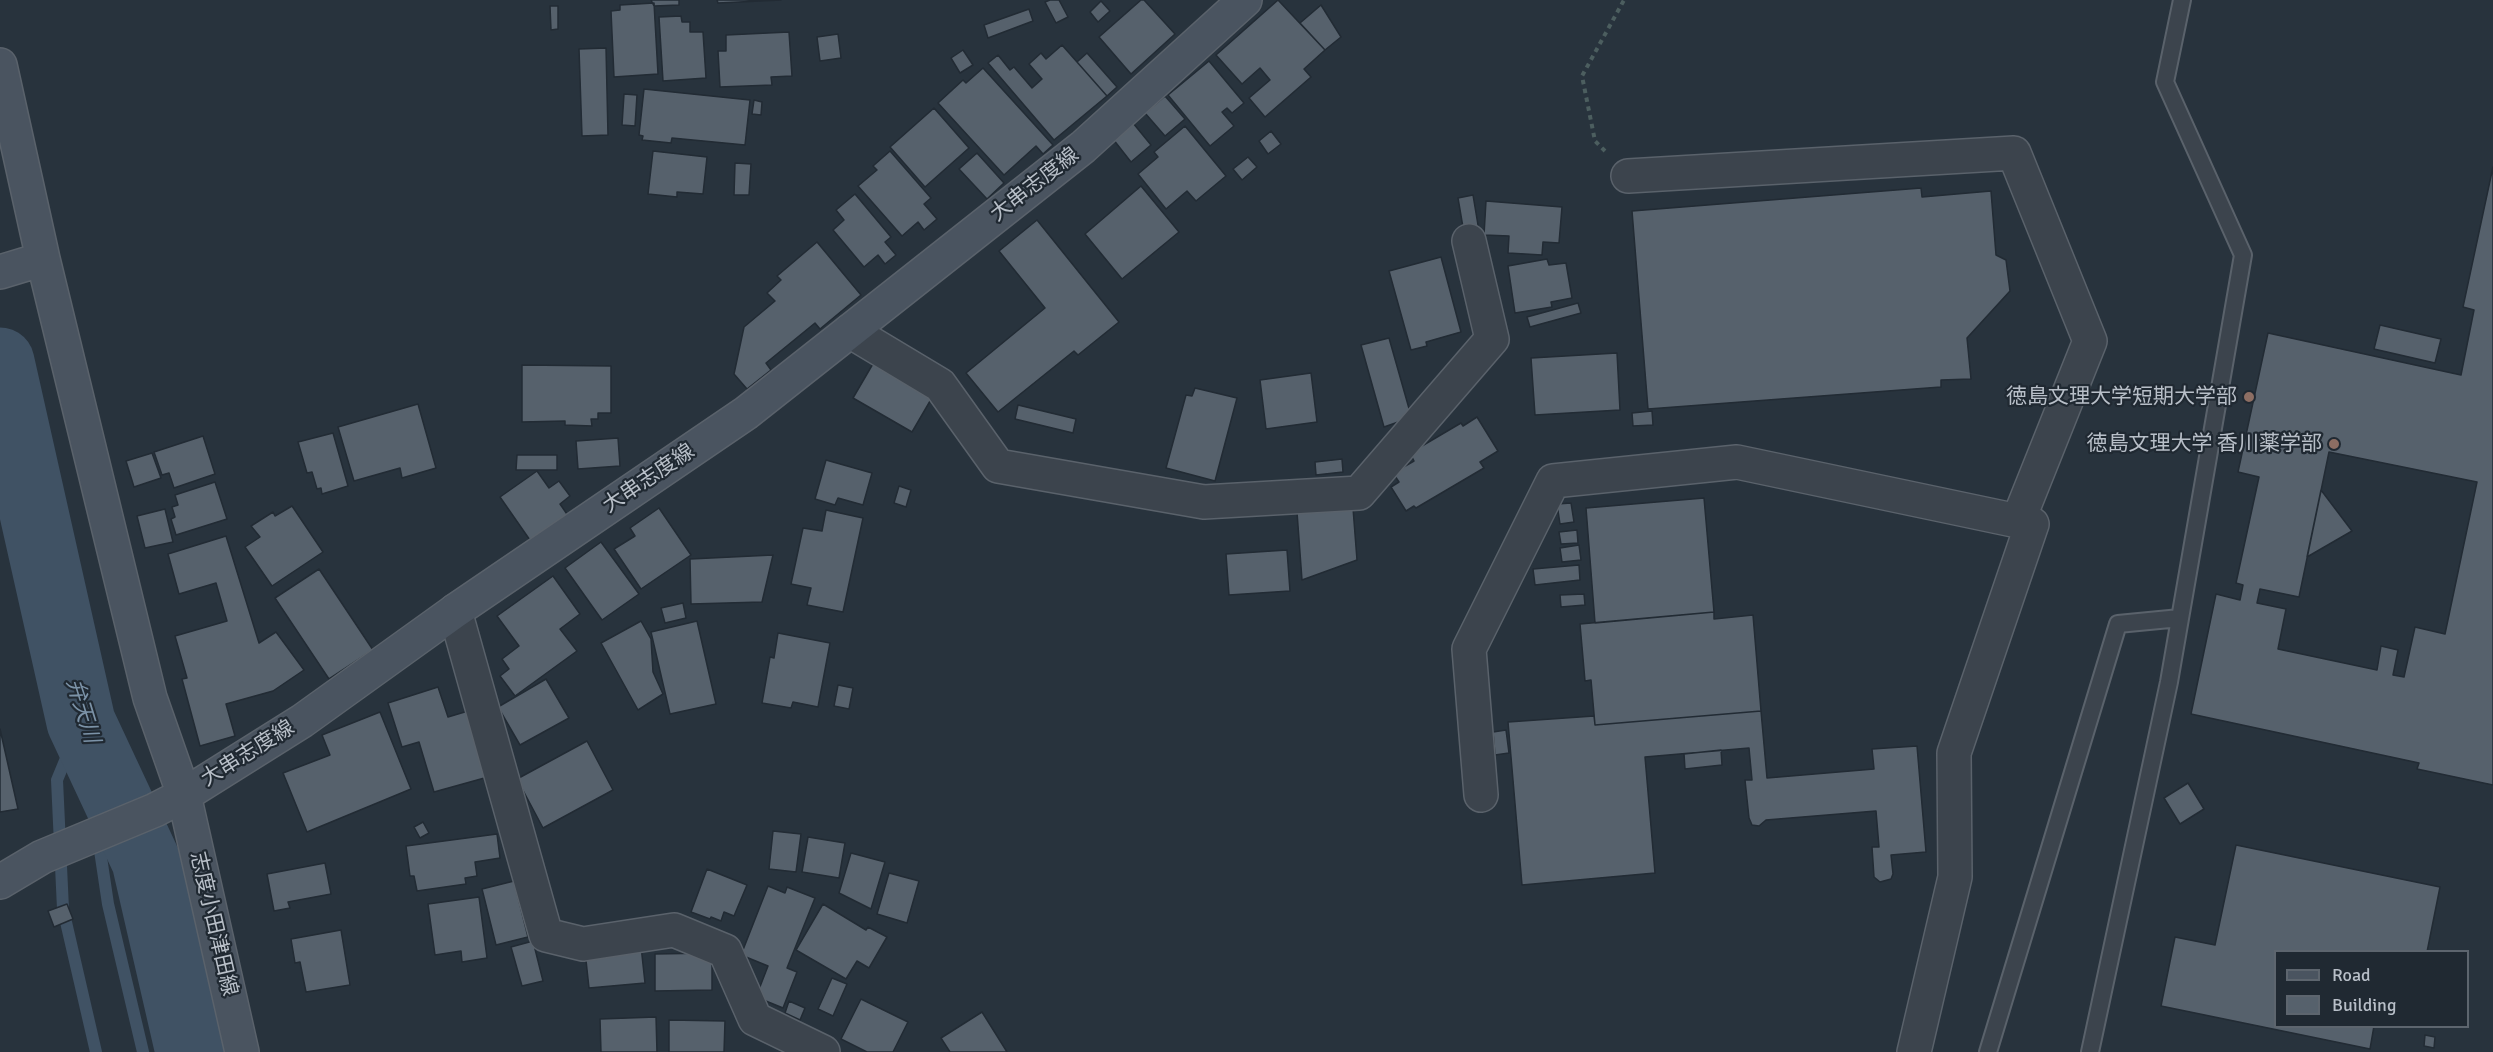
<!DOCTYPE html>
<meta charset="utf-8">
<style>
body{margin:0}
#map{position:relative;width:2493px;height:1052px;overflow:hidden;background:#28333d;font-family:Signika,sans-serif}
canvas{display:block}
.legend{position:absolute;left:2274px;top:950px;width:195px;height:78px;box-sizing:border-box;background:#202932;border:2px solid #5d656e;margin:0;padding:8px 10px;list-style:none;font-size:18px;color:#b8bfc8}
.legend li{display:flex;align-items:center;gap:12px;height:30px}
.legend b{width:30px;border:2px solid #5d656e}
</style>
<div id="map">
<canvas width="2493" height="1052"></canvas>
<ul class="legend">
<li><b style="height:8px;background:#4a5460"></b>Road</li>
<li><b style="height:16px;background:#56616c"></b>Building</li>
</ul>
</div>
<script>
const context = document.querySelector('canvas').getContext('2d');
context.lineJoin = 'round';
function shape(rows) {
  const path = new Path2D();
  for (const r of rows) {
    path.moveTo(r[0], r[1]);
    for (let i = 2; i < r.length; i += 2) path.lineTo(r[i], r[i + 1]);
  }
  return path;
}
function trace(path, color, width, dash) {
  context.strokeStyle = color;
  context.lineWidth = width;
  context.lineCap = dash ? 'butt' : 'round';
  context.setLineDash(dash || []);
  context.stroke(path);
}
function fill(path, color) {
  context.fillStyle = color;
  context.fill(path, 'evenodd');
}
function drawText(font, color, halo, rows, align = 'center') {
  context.font = font + ' Signika,"Noto Sans JP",sans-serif';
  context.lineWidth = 4.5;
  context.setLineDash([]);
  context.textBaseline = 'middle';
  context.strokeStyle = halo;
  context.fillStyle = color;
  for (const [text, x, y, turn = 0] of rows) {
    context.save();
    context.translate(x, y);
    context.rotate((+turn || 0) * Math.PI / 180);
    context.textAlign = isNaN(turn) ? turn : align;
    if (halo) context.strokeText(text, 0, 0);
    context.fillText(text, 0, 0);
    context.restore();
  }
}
trace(shape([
 [81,722,57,780,63,909,96,1052],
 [81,723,108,904,143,1052]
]), '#405264', 12);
trace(shape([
 [0,362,81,722,146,861,190,1052]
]), '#405264', 69);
const building = shape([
 [651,0,679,0,679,5,654,6,651,0],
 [717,0,781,0,718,3,717,0],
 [1050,0,1059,0,1068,17,1056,23,1045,2,1050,0],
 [1141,0,1144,0,1175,34,1131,74,1099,37,1141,0],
 [1278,0,1325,50,1304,69,1311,77,1265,117,1249,98,1270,80,1260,68,1242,84,1216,55,1278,0],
 [1101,1,1110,11,1098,22,1090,12,1101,1],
 [654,3,658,74,614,77,611,11,620,10,620,5,654,3],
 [1321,5,1341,37,1325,50,1300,23,1321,5],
 [550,6,558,6,558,29,551,30,550,6],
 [1029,9,1033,21,988,38,984,25,1029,9],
 [681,16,682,22,690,22,690,32,703,32,706,78,663,81,659,17,681,16],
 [789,32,792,76,771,77,772,85,720,87,718,51,726,51,726,35,789,32],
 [838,34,841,58,820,61,817,37,838,34],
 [1062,45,1107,96,1054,140,988,63,998,55,1010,70,1014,67,1032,88,1042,79,1029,64,1041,53,1046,59,1062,45],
 [606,48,608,135,582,136,579,49,606,48],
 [963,50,973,65,960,73,951,58,963,50],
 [1087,53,1117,87,1107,96,1077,62,1087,53],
 [1209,61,1244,103,1232,113,1227,108,1222,112,1234,126,1210,146,1168,95,1209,61],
 [983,68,1053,145,1043,154,1036,146,1004,175,938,103,963,80,966,83,983,68],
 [644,89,750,100,745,145,672,138,671,143,642,140,643,136,639,135,644,89],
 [624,94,637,95,635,126,622,125,624,94],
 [1165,96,1185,119,1165,136,1145,113,1165,96],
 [754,100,762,102,761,115,752,114,754,100],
 [934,108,969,148,925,187,890,147,934,108],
 [1133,123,1151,145,1131,162,1113,139,1133,123],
 [1185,126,1226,176,1196,201,1187,191,1166,209,1138,174,1158,157,1154,152,1185,126],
 [1271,131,1281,144,1268,154,1259,141,1271,131],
 [653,151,707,157,703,194,677,192,677,197,648,194,653,151],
 [890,151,931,198,924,204,937,219,924,230,918,222,902,236,858,186,877,170,873,166,890,151],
 [977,153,1004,183,987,199,959,169,977,153],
 [1248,157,1257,167,1242,180,1233,169,1248,157],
 [735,163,751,164,749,195,734,195,735,163],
 [2493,167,2493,785,2417,769,2419,763,2191,714,2216,594,2240,600,2243,585,2236,583,2259,477,2238,472,2268,333,2461,375,2474,310,2463,307,2493,167],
 [2329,452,2477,482,2445,634,2415,627,2404,677,2393,675,2398,650,2381,646,2377,670,2278,649,2286,609,2257,603,2260,589,2299,597,2329,452],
 [1141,186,1179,232,1122,279,1085,234,1141,186],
 [1921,188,1922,197,1991,191,1996,255,2006,260,2010,291,1967,338,1971,379,1941,380,1941,387,1648,409,1632,211,1921,188],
 [855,194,891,237,885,242,896,255,885,264,878,255,864,267,833,230,844,220,836,210,855,194],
 [1473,195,1482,249,1467,251,1458,198,1473,195],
 [1486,201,1562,207,1559,243,1543,242,1542,255,1508,253,1509,236,1484,235,1486,201],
 [1037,220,1119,322,1078,355,1074,351,998,412,966,373,1045,308,999,251,1037,220],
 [817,242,861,295,820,329,815,323,766,363,771,370,747,389,734,374,744,327,775,301,767,293,781,280,777,276,817,242],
 [1441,257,1461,332,1426,342,1427,346,1411,350,1389,271,1441,257],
 [1547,259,1549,265,1566,263,1572,298,1551,302,1552,307,1515,313,1508,266,1547,259],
 [1578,303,1581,313,1530,327,1527,317,1578,303],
 [2380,325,2441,339,2435,363,2374,349,2380,325],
 [1389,338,1410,412,1404,420,1384,427,1361,345,1389,338],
 [1617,353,1620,410,1535,415,1531,358,1617,353],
 [874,362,933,396,912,432,853,398,874,362],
 [522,365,611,366,611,413,598,413,598,419,591,419,592,426,565,425,565,421,522,422,522,365],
 [1311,373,1317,422,1266,429,1260,380,1311,373],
 [1195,388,1237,398,1215,481,1166,468,1186,395,1192,396,1195,388],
 [418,404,436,468,402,478,400,468,354,481,338,427,418,404],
 [1018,405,1076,419,1073,433,1015,419,1018,405],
 [1652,411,1653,425,1633,426,1632,413,1652,411],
 [1477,417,1498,451,1480,462,1484,468,1416,508,1414,506,1406,511,1391,487,1399,482,1393,473,1414,461,1410,453,1461,423,1463,426,1477,417],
 [333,433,348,486,322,494,321,488,317,489,312,472,307,473,298,442,333,433],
 [203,436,215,474,174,488,169,473,162,475,154,452,203,436],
 [618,438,620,466,578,469,576,441,618,438],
 [152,453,161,478,134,487,126,461,152,453],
 [517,455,557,455,557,470,516,470,517,455],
 [1342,459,1343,472,1316,475,1315,462,1342,459],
 [826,460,872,473,863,505,838,498,835,505,815,499,826,460],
 [537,471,549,488,559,481,570,496,560,504,569,517,532,543,500,497,537,471],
 [215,482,227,519,176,535,171,519,175,517,172,507,178,505,175,495,215,482],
 [899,486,911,490,906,507,894,503,899,486],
 [2321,490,2352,531,2307,557,2321,490],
 [1704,498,1714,612,1595,623,1586,508,1704,498],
 [1571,503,1574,522,1560,524,1557,504,1571,503],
 [292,506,323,552,272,586,245,547,260,537,251,526,273,512,275,516,292,506],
 [659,508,691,555,641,589,614,549,635,536,630,528,659,508],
 [1353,508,1357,560,1302,580,1297,512,1353,508],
 [165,509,173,542,145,548,137,516,165,509],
 [826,510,863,518,843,612,807,605,811,588,791,584,803,528,822,531,826,510],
 [1577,530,1578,543,1561,544,1559,532,1577,530],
 [226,536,259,643,276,632,304,670,273,691,226,704,235,736,200,746,182,679,187,678,175,636,227,621,216,583,179,594,168,554,226,536],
 [601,542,639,594,602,620,565,568,601,542],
 [1579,545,1581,560,1562,562,1560,548,1579,545],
 [1287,550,1290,591,1229,595,1226,554,1287,550],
 [773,555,762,602,691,604,690,559,773,555],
 [1579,565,1580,580,1535,585,1533,569,1579,565],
 [319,569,373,650,329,679,275,598,319,569],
 [553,576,580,614,560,629,577,651,515,696,500,676,509,669,502,659,519,646,497,616,553,576],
 [1584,594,1585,605,1561,607,1560,595,1584,594],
 [683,603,686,618,665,623,661,608,683,603],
 [1714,612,1714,619,1753,615,1761,711,1595,725,1591,680,1585,681,1580,624,1714,612],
 [641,621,651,639,653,672,663,694,638,710,601,643,641,621],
 [697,621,716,704,670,714,651,632,697,621],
 [778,633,830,643,818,707,793,702,791,708,762,703,770,657,774,658,778,633],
 [546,679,569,718,520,745,498,707,546,679],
 [838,685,853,688,849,709,834,706,838,685],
 [438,687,448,717,468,711,488,777,434,792,419,742,402,747,388,703,438,687],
 [1761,711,1767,778,1874,769,1872,749,1917,746,1926,852,1891,855,1893,874,1891,879,1880,882,1874,877,1872,847,1879,847,1876,811,1766,820,1759,826,1752,825,1749,818,1745,780,1752,780,1749,748,1645,757,1655,873,1522,885,1508,722,1594,716,1595,725,1761,711],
 [380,712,411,789,307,832,283,773,330,755,322,735,380,712],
 [0,729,18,809,0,812,0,729],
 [1506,730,1509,753,1495,755,1493,732,1506,730],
 [587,741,613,790,543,828,517,779,587,741],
 [1721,750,1722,765,1685,769,1684,754,1721,750],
 [2188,783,2204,809,2180,824,2164,798,2188,783],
 [423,822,429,833,420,838,414,827,423,822],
 [773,831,801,834,796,872,769,869,773,831],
 [497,834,500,858,475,862,477,876,465,878,466,884,417,891,414,876,410,876,406,846,497,834],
 [808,837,845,843,839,878,802,872,808,837],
 [2236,845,2440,887,2427,952,2276,952,2276,1026,2374,1026,2370,1049,2161,1006,2175,937,2215,945,2236,845],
 [851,853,885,862,871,909,839,893,851,853],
 [325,863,331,894,288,902,290,908,274,911,267,874,325,863],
 [707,869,747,885,734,916,724,912,721,921,711,917,710,919,691,912,707,869],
 [889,873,919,881,907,923,877,914,889,873],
 [514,881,528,937,496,945,482,889,514,881],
 [768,886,785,893,787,887,815,898,787,968,797,972,783,1008,756,997,768,966,741,955,768,886],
 [479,897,487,958,462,962,461,951,435,955,428,904,479,897],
 [67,904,73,919,54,927,48,911,67,904],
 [823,904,866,930,868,927,887,937,869,968,857,961,846,979,796,950,823,904],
 [341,930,350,985,306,992,300,962,295,963,291,939,341,930],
 [533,941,543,981,522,986,511,947,533,941],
 [641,946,645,983,589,988,585,951,641,946],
 [712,953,712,990,655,991,655,954,712,953],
 [832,978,847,984,833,1016,818,1009,832,978],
 [861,999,908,1022,893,1052,867,1052,841,1039,861,999],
 [789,1001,805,1008,800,1020,785,1013,789,1001],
 [982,1012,1007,1052,950,1052,941,1038,982,1012],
 [656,1017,657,1052,601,1052,600,1019,656,1017],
 [669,1020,725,1021,724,1052,669,1052,669,1020],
 [2425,1035,2435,1037,2434,1048,2424,1046,2425,1035]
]);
fill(building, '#56616c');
trace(building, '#222b34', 1.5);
const lane = shape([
 [1988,1052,2118,624,2180,618],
 [2090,1052,2169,682,2243,255,2165,82,2182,0]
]);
const street = shape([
 [1628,176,2014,153,2090,341,2018,521],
 [850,331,940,385,998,466,1204,502,1359,493,1492,339,1469,241],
 [455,611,546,935,583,944,674,930,725,951,755,1019,823,1052],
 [1481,795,1469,649,1553,481,1737,462,2032,524,1954,753,1955,877,1914,1052]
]);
const secondary = shape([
 [0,65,43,259,150,698,184,795,242,1052],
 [0,272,43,259],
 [0,882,42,857,155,810,184,795,302,721,455,611,746,413,1083,147,1245,0]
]);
trace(lane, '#5a626b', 20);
trace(street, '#5a626b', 36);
trace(secondary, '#5a626b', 36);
trace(shape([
 [1605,151,1595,141,1582,76,1624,0]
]), '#4c5e5f', 4, [4.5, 4.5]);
trace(lane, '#3c444d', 16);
trace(street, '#3c444d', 33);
trace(secondary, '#4a5460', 33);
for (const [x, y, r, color] of [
 [2249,397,6,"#8d6e63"],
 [2334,444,6,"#8d6e63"]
]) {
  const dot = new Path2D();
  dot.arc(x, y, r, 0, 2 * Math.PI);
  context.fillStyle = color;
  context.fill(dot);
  trace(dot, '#202932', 2);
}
drawText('21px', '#b8bfc8', '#202932', [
 ["大串志度線",1035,185,-38],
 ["大串志度線",649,479,-34],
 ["大串志度線",248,754,-32],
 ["志度小田津田線",213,924,77]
]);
drawText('21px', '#b8bfc8', '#202932', [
 ["徳島文理大学短期大学部",2237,397],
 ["徳島文理大学 香川薬学部",2322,444]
], 'right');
drawText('italic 22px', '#7c93a8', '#202932', [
 ["弁天川",82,711,73]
]);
</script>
